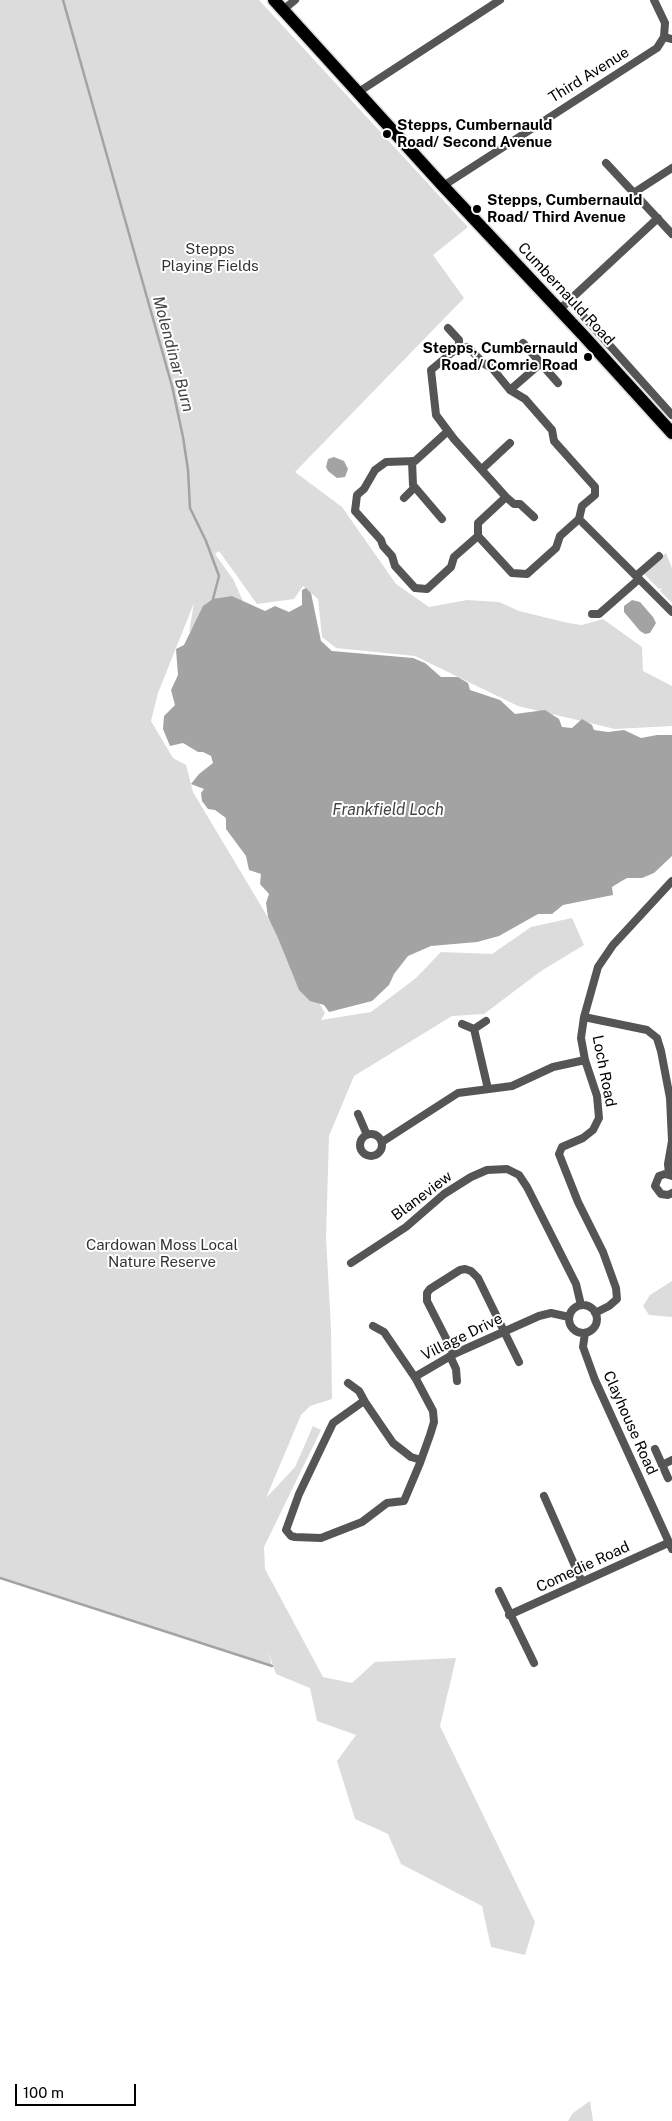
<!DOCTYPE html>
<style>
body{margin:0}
#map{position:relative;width:672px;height:2121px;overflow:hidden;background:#fff;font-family:"Public Sans",sans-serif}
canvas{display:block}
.scale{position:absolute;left:15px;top:2084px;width:121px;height:22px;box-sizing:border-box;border:2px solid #000;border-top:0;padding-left:6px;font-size:15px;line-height:18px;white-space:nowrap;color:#000;-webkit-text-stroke:4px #fff;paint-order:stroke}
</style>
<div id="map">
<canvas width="672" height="2121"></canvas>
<div class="scale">100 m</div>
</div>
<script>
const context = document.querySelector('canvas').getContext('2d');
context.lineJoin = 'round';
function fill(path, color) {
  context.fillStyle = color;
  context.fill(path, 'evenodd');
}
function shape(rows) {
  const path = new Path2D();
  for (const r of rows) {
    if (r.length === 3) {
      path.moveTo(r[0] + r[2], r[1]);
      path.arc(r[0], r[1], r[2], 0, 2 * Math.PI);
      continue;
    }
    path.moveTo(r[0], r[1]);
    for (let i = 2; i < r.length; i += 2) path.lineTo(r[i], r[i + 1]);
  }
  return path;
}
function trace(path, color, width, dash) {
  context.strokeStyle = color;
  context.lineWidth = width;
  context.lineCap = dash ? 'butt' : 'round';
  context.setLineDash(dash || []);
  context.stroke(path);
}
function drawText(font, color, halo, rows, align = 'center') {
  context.font = font + ' "Public Sans",sans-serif';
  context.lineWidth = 4;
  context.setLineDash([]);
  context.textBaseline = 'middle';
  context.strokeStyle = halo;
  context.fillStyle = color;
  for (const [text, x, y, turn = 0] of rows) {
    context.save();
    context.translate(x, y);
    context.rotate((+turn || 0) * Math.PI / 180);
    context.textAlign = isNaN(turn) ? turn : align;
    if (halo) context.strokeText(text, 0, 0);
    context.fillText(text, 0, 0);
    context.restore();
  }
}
fill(shape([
 [0,0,259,0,468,227,433,255,464,298,295,472,342,507,396,584,429,607,467,600,499,602,519,611,568,623,582,625,603,619,642,647,643,671,672,686,672,726,615,729,518,706,415,656,336,648,322,637,318,599,303,586,294,599,257,604,219,551,215,554,233,579,243,601,232,596,194,626,189,633,194,603,158,693,151,721,173,758,186,765,193,792,325,1013,321,1020,371,1012,416,978,441,952,492,954,531,927,572,918,584,945,541,971,484,1014,452,1016,354,1076,329,1136,326,1237,331,1329,332,1399,310,1406,301,1415,266,1498,295,1467,313,1426,321,1430,264,1547,265,1569,323,1677,352,1683,375,1662,456,1658,440,1726,535,1922,525,1955,491,1947,482,1906,401,1864,388,1834,355,1819,337,1761,356,1735,317,1721,310,1688,276,1674,268,1651,272,1666,0,1578],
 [666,553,672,568,672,603,660,591,662,588,659,589,643,573],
 [672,1281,672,1317,649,1315,643,1306,650,1295],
 [590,2101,593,2121,568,2121,573,2113]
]), '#dcdcdc');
fill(shape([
 [334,457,344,461,348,469,345,477,337,478,328,471,326,467,328,459],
 [306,588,311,593,321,641,332,651,413,658,425,663,441,677,458,677,468,683,470,690,500,700,515,714,545,710,559,719,562,727,572,728,582,719,592,725,594,730,608,732,624,730,641,738,657,735,672,735,672,856,654,873,642,878,627,878,620,882,612,887,613,895,563,905,552,914,538,914,499,936,477,942,431,946,408,956,394,974,389,985,372,1001,329,1012,324,1005,310,1001,299,990,278,938,268,917,266,903,269,894,260,884,261,874,249,870,246,856,226,829,226,818,215,810,208,809,202,801,201,793,204,789,191,784,199,774,213,763,211,756,203,752,198,752,183,743,170,746,163,729,164,716,175,705,171,690,178,675,176,649,184,645,203,606,213,599,232,596,265,611,275,606,289,612,302,605,302,590],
 [632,600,640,602,653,617,656,623,650,633,645,634,640,631,624,612,624,606]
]), '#a3a3a3');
trace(shape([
 [63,0,172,386,183,437,188,470,190,508,206,541,219,576,213,599],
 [0,1578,272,1666]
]), '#a3a3a3', 2.5);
const primary = shape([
 [274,0,443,186,583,335,672,433]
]);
trace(primary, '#dbdbdb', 15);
trace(shape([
 [654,0,665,23,664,37],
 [283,10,295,0],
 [357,93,500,0],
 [606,163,672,234],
 [443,186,657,48,664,37,672,39],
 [635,192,672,168],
 [569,300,672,415],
 [559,310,658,218],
 [448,328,459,340,459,348],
 [523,343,558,383],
 [468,347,484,364,492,368,510,390,525,399,552,430,554,441,595,487,595,495,582,506,579,519,560,536,556,548,527,574,512,573,478,536,478,523,506,497,454,439,436,415,431,370,455,350,468,347],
 [510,390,541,363],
 [448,431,415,461,386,462,375,470,364,489,357,495,355,511,381,540,383,546,392,556,395,566,415,588,427,589,451,567,454,557,478,536],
 [412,461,413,485,442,519],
 [482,469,510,443],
 [506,497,514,504,520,504,534,517],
 [404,498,414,488],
 [579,519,672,612],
 [636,576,659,556],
 [592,614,599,614,639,579],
 [584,1017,647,1030,657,1038,661,1051,670,1098,672,1141,668,1164,669,1174],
 [462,1024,474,1029,486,1021],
 [474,1029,488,1089],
 [358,1114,367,1135],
 [371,1145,11],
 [382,1142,458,1093,512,1086,553,1067,585,1060],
 [672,1176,665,1174,659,1176,655,1186,661,1194,668,1195,672,1193],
 [351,1263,406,1227,444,1194,471,1177,487,1170,507,1169,519,1175,527,1187,576,1284,581,1305],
 [583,1319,14],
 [595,1313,609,1306,617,1299,616,1288,603,1252,578,1202,559,1154,562,1147,583,1138,593,1130,599,1118,597,1096,585,1060,581,1038,584,1017,598,967,613,945,672,881],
 [373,1326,384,1332,416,1379],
 [585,1333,583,1347,595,1380,672,1549],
 [454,1354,427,1301,427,1293,430,1289,460,1270,465,1269,471,1271,478,1278,519,1362],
 [450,1356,456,1369,457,1381],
 [348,1383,359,1391,365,1402],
 [655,1449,668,1478],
 [421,1460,411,1457,393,1443,365,1402,361,1403,333,1423,299,1494,286,1530,291,1536,295,1537,321,1538,362,1522,387,1503,404,1501,420,1463,430,1435,434,1422,433,1411,416,1379,418,1375,454,1354,539,1316,551,1313,569,1317],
 [662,1465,672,1460],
 [544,1496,582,1582],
 [499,1591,534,1663],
 [509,1615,668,1543]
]), '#555', 8);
trace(primary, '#000', 12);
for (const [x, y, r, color] of [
 [387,134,5,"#000"],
 [477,209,5,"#000"],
 [588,357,5,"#000"]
]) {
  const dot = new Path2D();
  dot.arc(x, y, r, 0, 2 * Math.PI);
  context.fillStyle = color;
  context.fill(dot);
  trace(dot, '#fff', 2);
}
drawText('15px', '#000', '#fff', [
 ["Third Avenue",589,75,-32],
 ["Cumbernauld Road",566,294,47],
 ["Loch Road",604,1071,79],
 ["Blaneview",422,1196,-37],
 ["Village Drive",462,1337,-26],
 ["Clayhouse Road",630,1423,66],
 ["Comedie Road",583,1567,-25]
]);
drawText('bold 15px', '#000', '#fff', [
 ["Stepps, Cumbernauld",397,125],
 ["Road/ Second Avenue",397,142],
 ["Stepps, Cumbernauld",487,200],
 ["Road/ Third Avenue",487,217],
 ["Stepps, Cumbernauld",578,348,"right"],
 ["Road/ Comrie Road",578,365,"right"]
], 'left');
drawText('15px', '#333', '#fff', [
 ["Stepps",210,249],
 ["Playing Fields",210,266],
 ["Cardowan Moss Local",162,1245],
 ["Nature Reserve",162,1262]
]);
drawText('italic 16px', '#444', '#fff', [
 ["Molendinar Burn",173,354,75],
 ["Frankfield Loch",388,810]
]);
</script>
